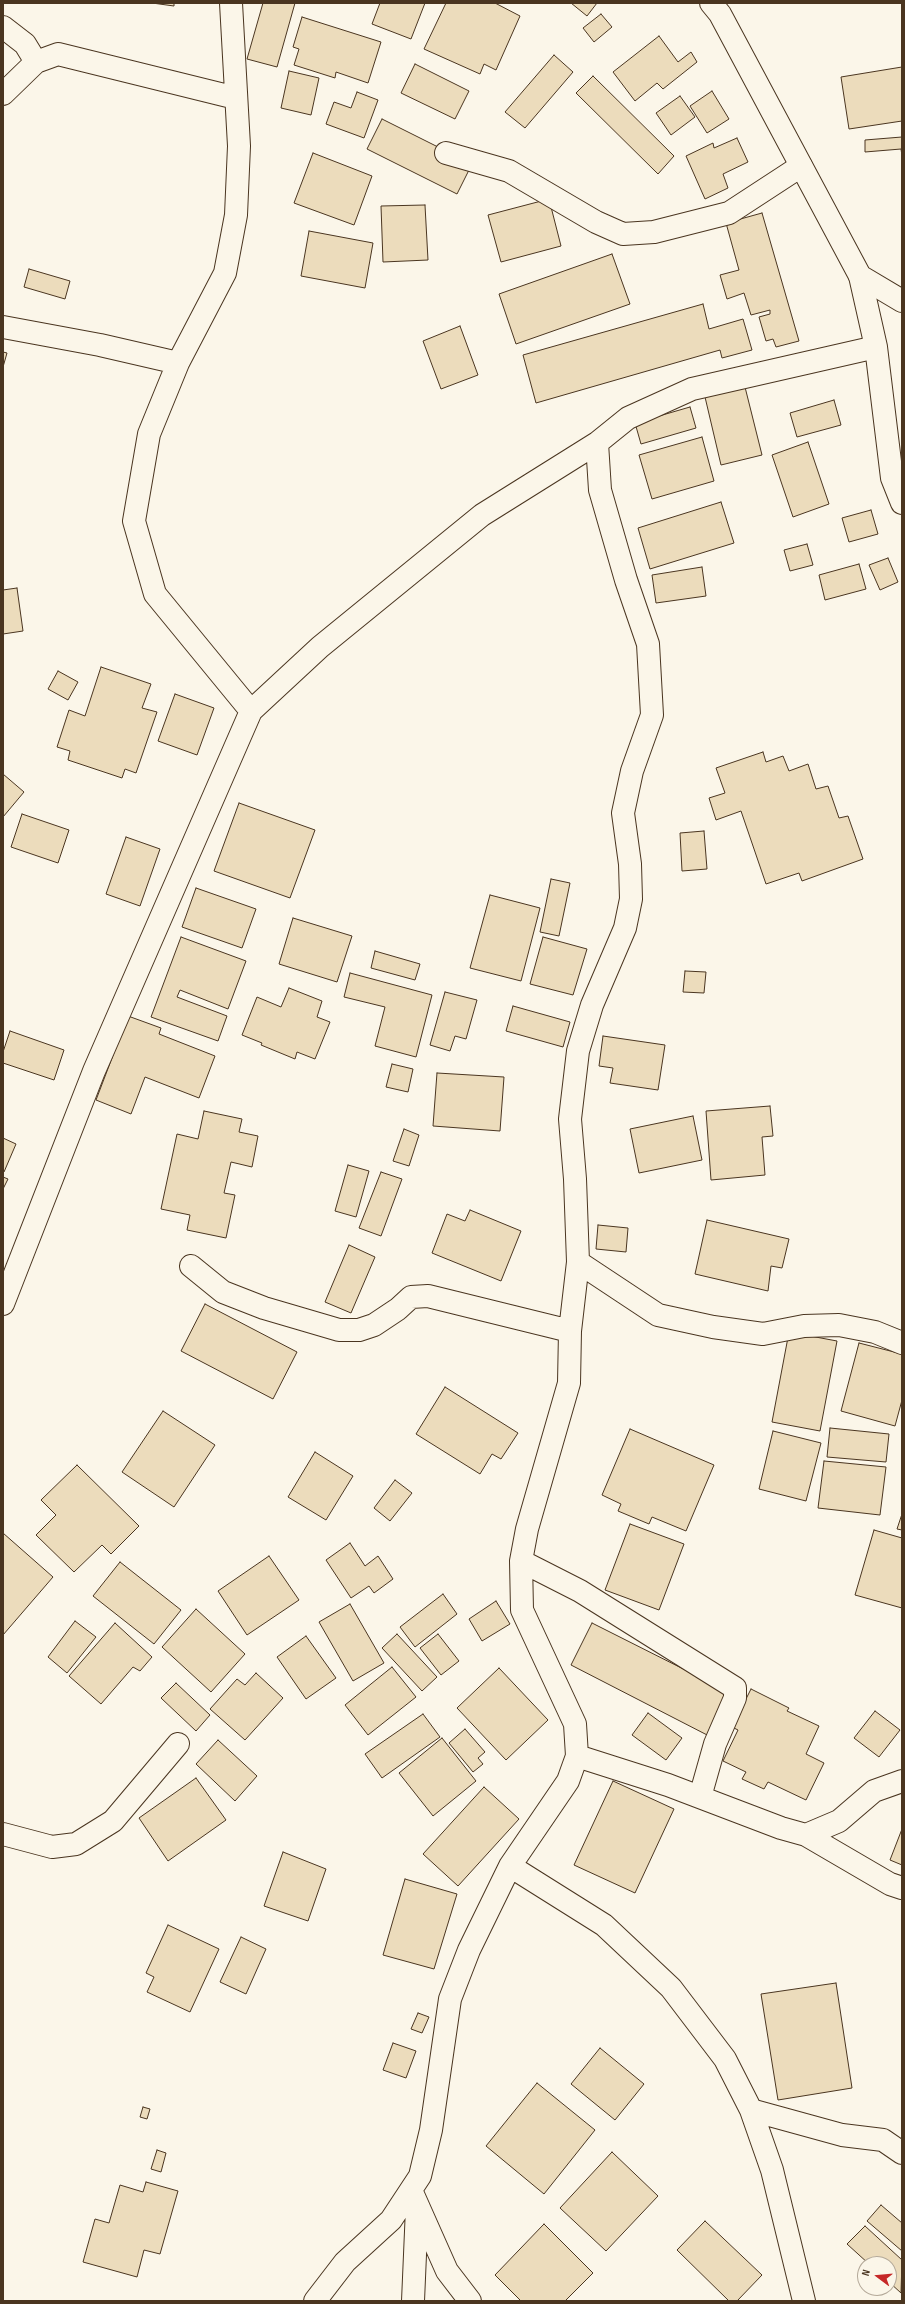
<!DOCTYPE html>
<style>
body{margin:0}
#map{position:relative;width:905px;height:2304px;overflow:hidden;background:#fbf6e9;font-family:"Sofia Sans Condensed",sans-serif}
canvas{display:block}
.frame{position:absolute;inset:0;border:4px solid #4a3520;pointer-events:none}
.north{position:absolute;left:857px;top:2256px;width:40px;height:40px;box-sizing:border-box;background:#fbf6e9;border:1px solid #b4a999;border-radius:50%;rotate:286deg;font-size:11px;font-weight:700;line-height:16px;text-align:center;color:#4a3520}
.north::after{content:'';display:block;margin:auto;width:14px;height:18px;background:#c62828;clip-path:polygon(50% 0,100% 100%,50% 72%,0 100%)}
</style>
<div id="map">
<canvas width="905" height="2304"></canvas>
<div class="frame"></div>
<div class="north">N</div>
</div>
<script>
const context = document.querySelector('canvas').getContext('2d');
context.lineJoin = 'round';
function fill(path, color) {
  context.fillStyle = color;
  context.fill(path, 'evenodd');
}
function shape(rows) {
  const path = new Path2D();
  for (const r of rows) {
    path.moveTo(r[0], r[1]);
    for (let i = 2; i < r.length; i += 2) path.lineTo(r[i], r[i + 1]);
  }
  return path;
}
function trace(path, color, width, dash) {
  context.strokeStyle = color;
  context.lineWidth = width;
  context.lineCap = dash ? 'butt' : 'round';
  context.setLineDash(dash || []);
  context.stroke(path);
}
const building = shape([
 [152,3,174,3,174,6,152,3],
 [263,3,295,3,277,67,247,59,263,3],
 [380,3,425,3,411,39,372,24,380,3],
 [446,3,495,3,520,16,496,70,484,64,480,74,424,49,446,3],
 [571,3,597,3,587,16,571,3],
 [601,14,612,27,594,42,583,28,601,14],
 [302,17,381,42,368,83,336,72,335,78,294,65,299,49,293,47,302,17],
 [659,36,678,62,691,52,697,62,663,89,657,83,635,101,613,72,659,36],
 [554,55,573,72,525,128,505,112,554,55],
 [415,64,469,91,455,119,401,93,415,64],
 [902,67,902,121,849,129,841,77,902,67],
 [289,71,319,78,311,115,281,108,289,71],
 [593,76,674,156,658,174,576,93,593,76],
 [712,91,729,119,707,133,690,106,712,91],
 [357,92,378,100,364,138,326,124,334,102,351,108,357,92],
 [680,96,695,117,671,135,656,113,680,96],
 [382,119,472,164,457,194,367,149,382,119],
 [902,137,902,156,901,149,865,152,865,140,902,137],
 [737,138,748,162,723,174,728,188,705,199,686,156,713,143,714,148,737,138],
 [313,153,372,176,354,225,294,203,313,153],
 [549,199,561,246,501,262,488,215,549,199],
 [425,205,428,260,383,262,381,206,425,205],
 [762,213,799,341,776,347,773,339,766,341,759,317,770,314,770,310,751,315,744,293,727,299,720,275,739,270,726,223,762,213],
 [309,231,373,243,365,288,301,276,309,231],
 [612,254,630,304,516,344,499,294,612,254],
 [29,269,70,281,65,299,24,287,29,269],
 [703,304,709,329,743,319,752,350,722,358,720,350,536,403,523,355,703,304],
 [460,326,478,375,441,389,423,341,460,326],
 [3,352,7,353,3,367,3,352],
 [745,387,762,455,721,465,705,397,745,387],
 [834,400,841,425,797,437,790,413,834,400],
 [690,407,696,428,641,444,635,423,690,407],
 [702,437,714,481,652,499,639,455,702,437],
 [808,442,829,504,793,517,772,455,808,442],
 [721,502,734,543,650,569,638,528,721,502],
 [871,510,878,534,849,542,842,518,871,510],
 [807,544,813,565,790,571,784,550,807,544],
 [888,558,898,582,880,590,869,565,888,558],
 [859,564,866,589,825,600,819,575,859,564],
 [702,567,706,596,656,603,652,575,702,567],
 [17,588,23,631,3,634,3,590,17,588],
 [101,667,151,684,142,708,157,712,136,773,125,769,122,778,68,760,70,751,57,747,69,710,85,716,101,667],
 [58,671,78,682,68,700,48,689,58,671],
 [175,694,214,708,197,755,158,741,175,694],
 [763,752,766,762,783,756,789,771,808,764,816,789,828,786,839,818,848,816,863,859,802,881,799,873,766,884,741,811,716,820,709,798,725,793,716,768,763,752],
 [3,774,24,792,3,817,3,774],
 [239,803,315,830,290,898,214,871,239,803],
 [22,814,69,830,58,863,11,847,22,814],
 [704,831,707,869,682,871,680,833,704,831],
 [126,837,160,849,140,906,106,894,126,837],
 [551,879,570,883,559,936,540,932,551,879],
 [196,888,256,909,242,948,182,927,196,888],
 [490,895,540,908,521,981,470,968,490,895],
 [293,918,352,936,337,982,279,964,293,918],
 [181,937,246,961,228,1009,180,990,177,997,227,1016,218,1041,151,1017,181,937],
 [543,937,587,949,573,995,530,984,543,937],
 [375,951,420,964,415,980,371,968,375,951],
 [685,971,706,972,704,993,683,992,685,971],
 [350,973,432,995,416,1057,375,1046,385,1007,344,997,350,973],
 [289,988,322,1001,317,1017,330,1022,315,1059,297,1052,295,1059,261,1045,262,1043,242,1035,257,997,281,1007,289,988],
 [445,992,477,1000,466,1039,455,1036,450,1051,430,1045,445,992],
 [513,1006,570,1022,563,1047,506,1031,513,1006],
 [128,1016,161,1028,159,1034,215,1056,199,1098,145,1077,131,1114,96,1100,128,1016],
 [10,1031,64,1050,54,1080,3,1063,3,1052,10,1031],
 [603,1036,665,1045,658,1090,610,1083,613,1068,599,1066,603,1036],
 [392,1064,413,1069,408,1092,386,1087,392,1064],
 [437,1073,504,1077,500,1131,433,1126,437,1073],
 [770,1106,773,1136,762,1137,765,1175,711,1180,706,1111,770,1106],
 [204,1111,242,1119,239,1132,258,1136,252,1167,231,1162,224,1193,235,1195,226,1238,187,1230,190,1215,161,1209,177,1134,198,1139,204,1111],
 [693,1116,702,1160,639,1173,630,1129,693,1116],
 [404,1129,419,1135,409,1166,393,1161,404,1129],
 [3,1138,16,1144,4,1172,3,1172,3,1138],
 [348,1165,369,1171,356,1217,335,1211,348,1165],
 [381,1172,402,1179,381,1236,359,1228,381,1172],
 [3,1177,8,1179,3,1189,3,1177],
 [470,1210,521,1231,501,1281,432,1253,447,1214,465,1221,470,1210],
 [707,1220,789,1239,782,1268,771,1266,768,1291,695,1274,707,1220],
 [598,1225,628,1228,626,1252,596,1249,598,1225],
 [349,1245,375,1257,351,1313,325,1302,349,1245],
 [205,1304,297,1352,273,1399,181,1351,205,1304],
 [789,1332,837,1341,820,1431,772,1422,789,1332],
 [859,1343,902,1354,902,1400,895,1426,841,1411,859,1343],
 [445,1387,518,1433,501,1459,492,1454,480,1474,416,1434,445,1387],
 [163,1411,215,1445,174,1507,122,1472,163,1411],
 [830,1428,889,1434,886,1462,827,1457,830,1428],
 [630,1429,714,1465,686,1531,652,1517,649,1524,618,1511,621,1504,602,1495,630,1429],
 [773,1431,821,1443,806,1501,759,1489,773,1431],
 [315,1452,353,1476,326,1520,288,1497,315,1452],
 [824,1461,886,1467,880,1515,818,1508,824,1461],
 [77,1465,139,1526,111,1554,102,1545,74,1572,36,1535,56,1515,41,1500,77,1465],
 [395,1480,412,1493,390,1521,374,1508,395,1480],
 [902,1514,902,1530,897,1529,902,1514],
 [630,1524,684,1544,659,1610,605,1590,630,1524],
 [874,1530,902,1538,902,1608,855,1595,874,1530],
 [3,1533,53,1577,3,1635,3,1533],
 [350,1543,365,1566,378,1556,393,1579,374,1593,369,1586,351,1598,326,1560,350,1543],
 [269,1556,299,1600,247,1635,218,1591,269,1556],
 [120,1562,181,1610,154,1644,93,1596,120,1562],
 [443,1594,457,1614,415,1647,400,1627,443,1594],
 [496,1601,510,1624,482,1641,469,1619,496,1601],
 [350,1604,384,1663,353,1681,319,1622,350,1604],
 [196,1609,245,1654,211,1692,162,1647,196,1609],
 [75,1621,96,1637,67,1673,48,1657,75,1621],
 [115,1623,152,1657,140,1671,133,1667,101,1704,69,1676,115,1623],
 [592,1623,733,1694,711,1737,571,1665,592,1623],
 [397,1634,437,1677,422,1691,382,1648,397,1634],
 [438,1634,459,1661,441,1675,420,1648,438,1634],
 [306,1636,336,1678,306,1699,277,1657,306,1636],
 [392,1667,416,1697,368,1735,345,1705,392,1667],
 [499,1668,548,1720,506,1760,457,1708,499,1668],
 [256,1673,283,1698,245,1740,210,1709,237,1679,245,1685,256,1673],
 [176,1683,210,1715,196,1731,161,1698,176,1683],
 [751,1689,789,1708,787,1711,819,1726,806,1754,824,1763,806,1800,768,1782,764,1789,742,1779,746,1772,723,1761,738,1730,732,1727,751,1689],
 [875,1711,900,1730,879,1757,854,1738,875,1711],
 [648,1713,682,1738,666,1760,632,1735,648,1713],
 [423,1714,440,1737,382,1778,365,1754,423,1714],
 [465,1729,485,1752,478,1758,483,1764,473,1772,449,1743,465,1729],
 [442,1738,476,1781,433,1816,399,1773,442,1738],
 [218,1740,257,1776,235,1801,196,1764,218,1740],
 [196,1778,226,1820,168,1861,139,1818,196,1778],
 [613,1781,674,1809,635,1893,574,1865,613,1781],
 [484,1787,519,1819,458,1886,423,1854,484,1787],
 [902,1829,902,1865,890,1860,902,1829],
 [283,1852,326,1869,308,1921,264,1906,283,1852],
 [405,1879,457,1894,434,1969,383,1955,405,1879],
 [168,1925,219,1949,190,2012,147,1992,154,1977,146,1973,168,1925],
 [241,1937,266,1949,246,1994,220,1982,241,1937],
 [836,1983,852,2088,778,2100,761,1994,836,1983],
 [418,2013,429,2017,422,2033,411,2029,418,2013],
 [393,2043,416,2051,406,2078,383,2070,393,2043],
 [600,2048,644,2084,615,2120,571,2084,600,2048],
 [537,2083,595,2130,544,2194,486,2146,537,2083],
 [143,2107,150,2109,147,2119,140,2117,143,2107],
 [157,2150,166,2153,161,2172,151,2169,157,2150],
 [612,2152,658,2196,606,2251,560,2208,612,2152],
 [146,2182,178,2191,160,2254,144,2250,137,2277,83,2262,95,2219,109,2223,120,2185,143,2192,146,2182],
 [881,2205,902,2223,902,2251,867,2221,881,2205],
 [705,2221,762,2275,737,2301,729,2301,677,2250,705,2221],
 [544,2224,593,2273,565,2301,521,2301,495,2275,544,2224],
 [865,2226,902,2260,901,2293,889,2282,889,2264,869,2264,847,2244,865,2226]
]);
fill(building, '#ecdcbc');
trace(building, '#4a3520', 1);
const street = shape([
 [231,3,239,146,236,215,225,273,178,363,149,434,134,521,155,594,251,711],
 [3,27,25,44,36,62],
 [3,94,36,62,58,54,236,98],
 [446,153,509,171,596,222,623,234,654,232,729,213,801,166],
 [860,276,876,347,892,478,902,503],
 [3,327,100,345,178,363],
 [578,1262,658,1315,713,1327,763,1334,804,1326,839,1325,875,1332,902,1343],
 [191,1266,223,1292,264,1308,339,1330,359,1330,374,1325,398,1309,411,1297,428,1296,570,1331],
 [3,1304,94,1071,251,711,320,647,482,515,597,443],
 [521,1561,580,1591,735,1688,735,1698,715,1744,700,1797],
 [577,1756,668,1785,781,1828,806,1835,839,1821,874,1791,902,1781],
 [3,1834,52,1847,76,1844,113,1821,178,1744],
 [806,1835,890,1884,902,1888],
 [510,1866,604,1925,671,1988,725,2059,751,2110,772,2170,804,2301],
 [751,2110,842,2135,883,2140,902,2153],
 [411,2190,447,2271,470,2301],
 [315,2301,345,2262,391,2220,420,2176,431,2130,450,1999,469,1950,510,1866,568,1781,577,1756,575,1724,522,1610,521,1561,527,1529,569,1383,570,1331,578,1262,575,1179,570,1119,578,1051,592,1005,625,928,631,899,630,864,623,813,632,771,652,715,648,644,626,580,600,490,597,443,628,418,692,389,876,347],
 [413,2301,417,2208]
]);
const secondary = shape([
 [711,3,720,14,860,276,902,301]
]);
trace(street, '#4a3520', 24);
trace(secondary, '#4a3520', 24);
trace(street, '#fbf6e9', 22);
trace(secondary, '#fbf6e9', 22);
</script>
